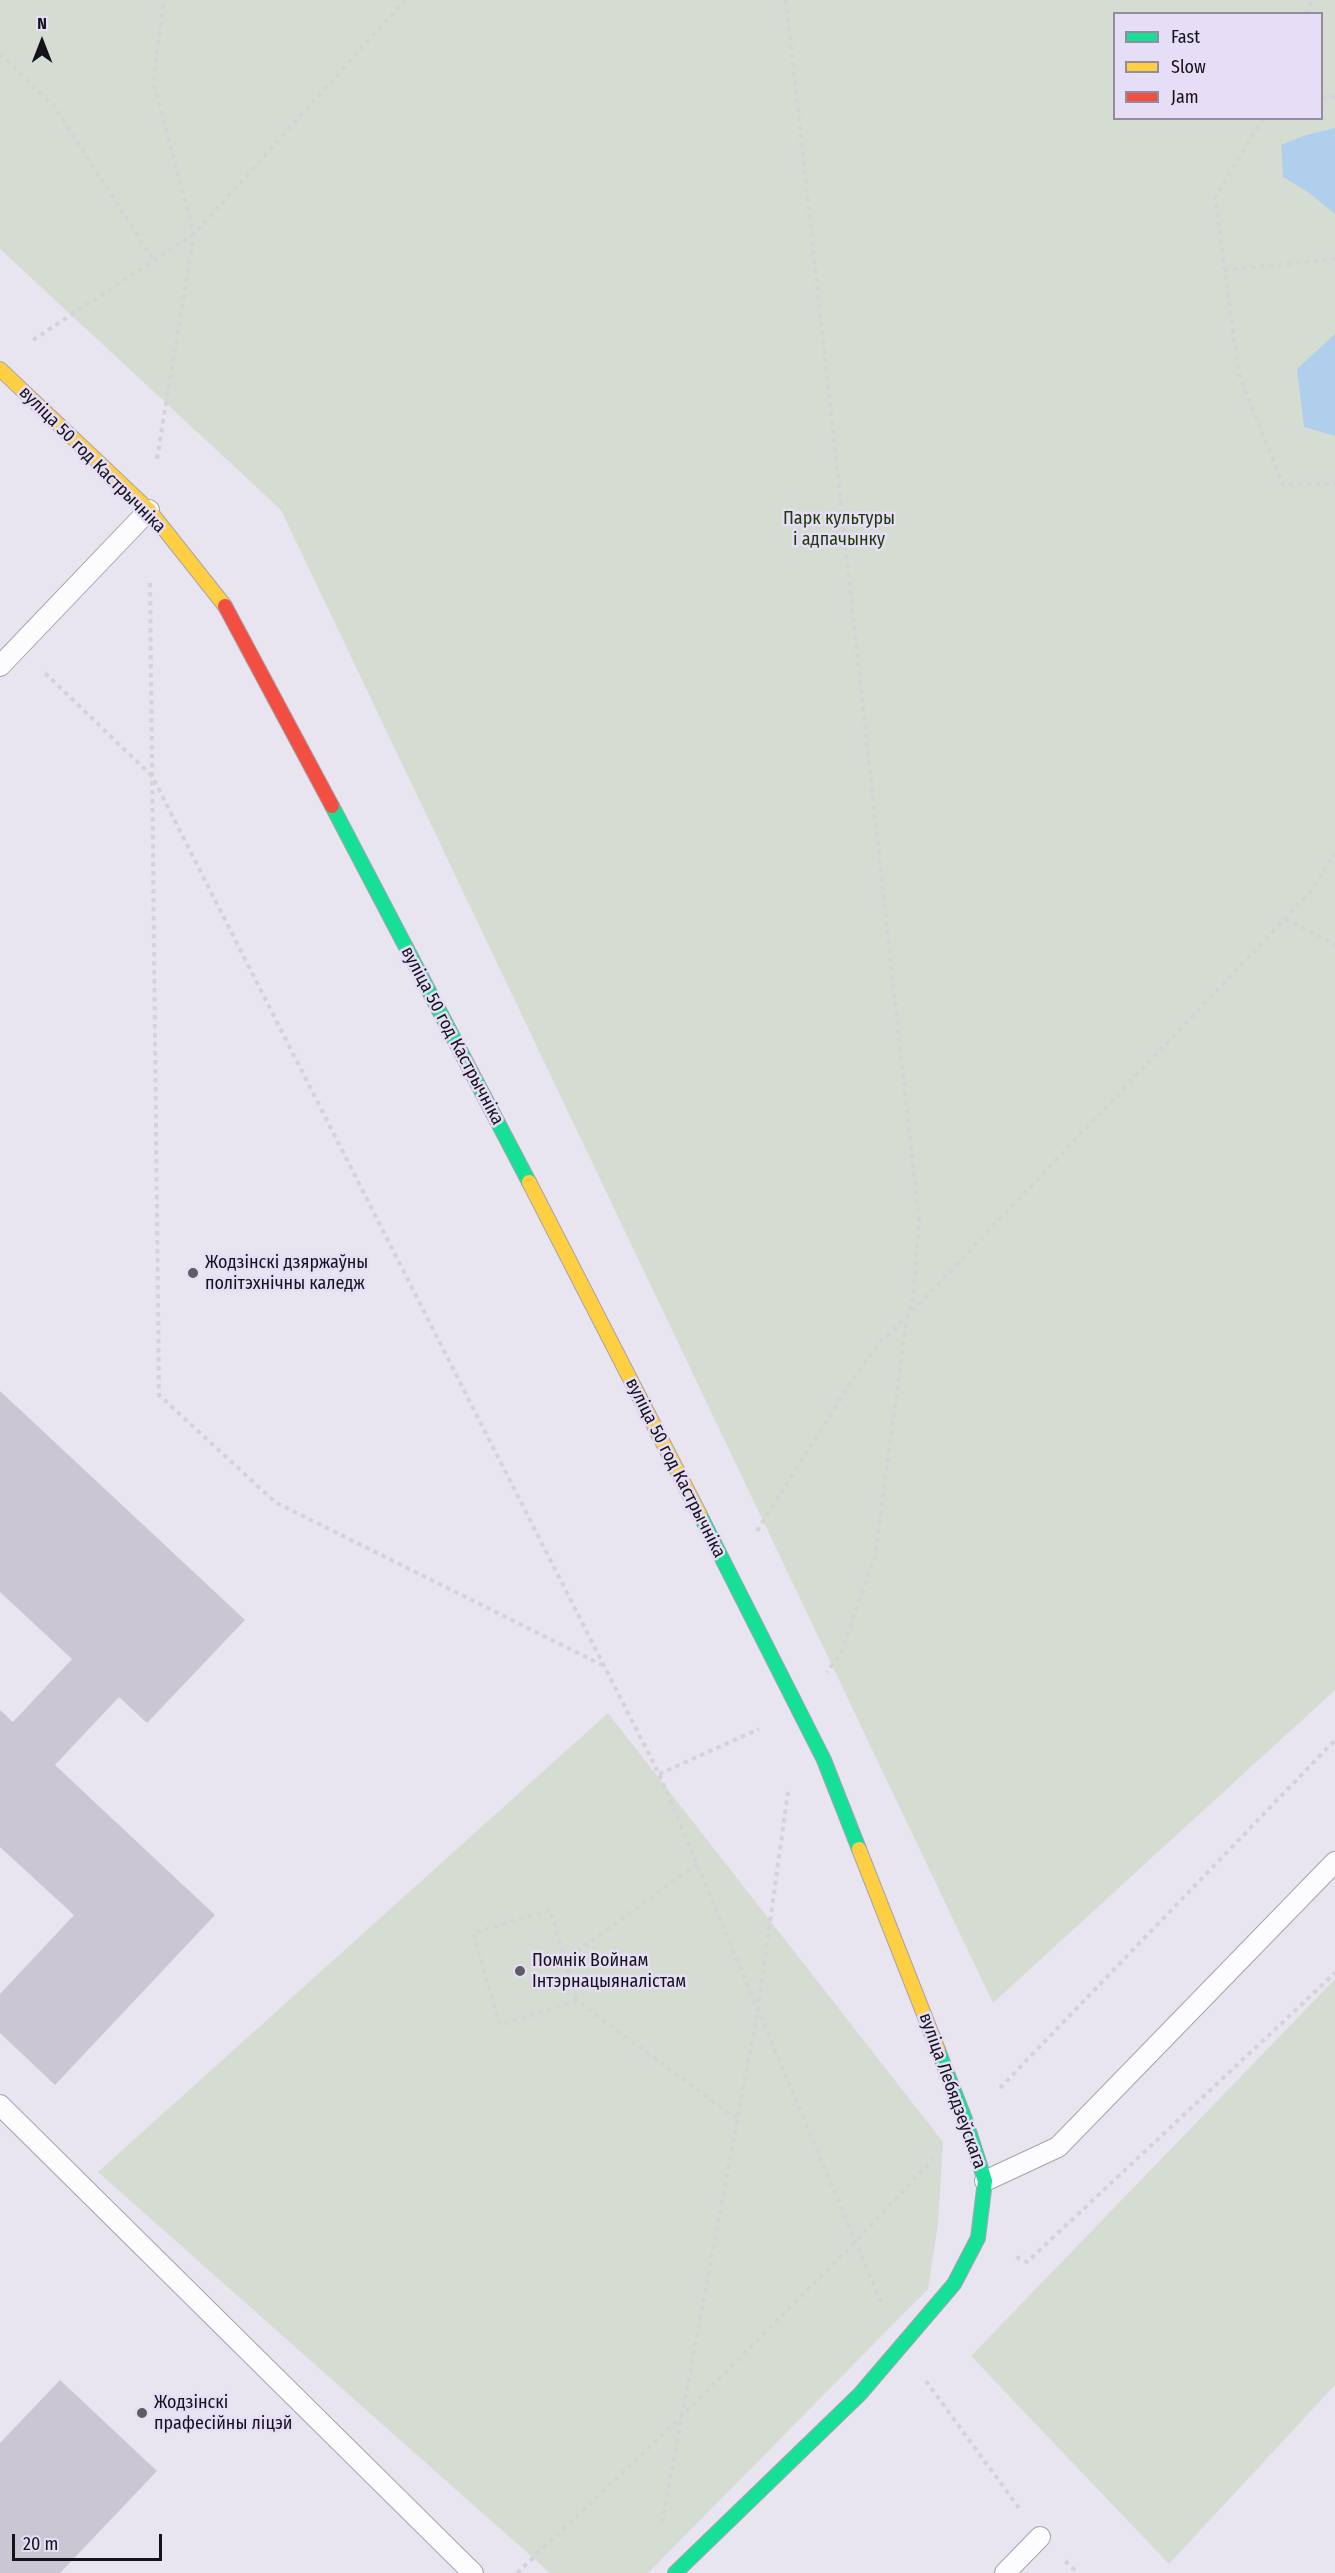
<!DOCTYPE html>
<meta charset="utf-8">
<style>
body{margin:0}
#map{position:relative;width:1335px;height:2573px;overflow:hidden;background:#e8e4f0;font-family:"Fira Sans Condensed",sans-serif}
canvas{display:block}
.legend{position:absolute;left:1113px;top:12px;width:210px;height:108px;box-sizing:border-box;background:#e6def6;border:2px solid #928c9e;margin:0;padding:8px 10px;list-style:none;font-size:18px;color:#15121a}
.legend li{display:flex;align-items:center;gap:12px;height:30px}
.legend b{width:30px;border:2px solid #928c9e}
.north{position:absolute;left:12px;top:12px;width:60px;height:60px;-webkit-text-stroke:4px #e6def6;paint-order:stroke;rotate:0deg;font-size:16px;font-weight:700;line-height:24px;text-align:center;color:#15121a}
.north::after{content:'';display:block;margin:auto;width:21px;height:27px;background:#15121a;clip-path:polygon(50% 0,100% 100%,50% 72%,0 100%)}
.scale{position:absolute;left:12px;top:2534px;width:150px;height:27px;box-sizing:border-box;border:3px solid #15121a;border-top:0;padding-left:8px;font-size:18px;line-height:21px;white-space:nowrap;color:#15121a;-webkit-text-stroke:4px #e6def6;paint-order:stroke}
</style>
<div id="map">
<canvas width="1335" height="2573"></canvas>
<ul class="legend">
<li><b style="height:8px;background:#16e098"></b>Fast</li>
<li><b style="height:8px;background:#ffcf43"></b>Slow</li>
<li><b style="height:8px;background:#f24e42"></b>Jam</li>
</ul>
<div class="north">N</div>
<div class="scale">20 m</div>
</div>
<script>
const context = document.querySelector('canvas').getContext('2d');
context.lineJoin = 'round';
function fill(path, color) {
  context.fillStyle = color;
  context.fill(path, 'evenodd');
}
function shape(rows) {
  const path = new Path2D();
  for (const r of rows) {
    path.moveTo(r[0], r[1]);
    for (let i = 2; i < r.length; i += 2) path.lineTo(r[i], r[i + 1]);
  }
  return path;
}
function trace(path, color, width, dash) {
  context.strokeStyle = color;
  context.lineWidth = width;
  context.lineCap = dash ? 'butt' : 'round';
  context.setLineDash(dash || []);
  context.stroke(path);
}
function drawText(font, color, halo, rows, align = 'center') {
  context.font = font + ' "Fira Sans Condensed",sans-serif';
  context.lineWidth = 5;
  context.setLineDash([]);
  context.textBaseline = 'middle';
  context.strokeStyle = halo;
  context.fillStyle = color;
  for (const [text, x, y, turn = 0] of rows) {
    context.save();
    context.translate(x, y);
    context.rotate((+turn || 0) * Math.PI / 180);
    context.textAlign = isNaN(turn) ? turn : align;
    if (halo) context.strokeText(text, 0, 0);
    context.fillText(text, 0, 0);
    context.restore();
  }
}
fill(shape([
 [0,0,1335,0,1335,1690,993,2003,281,510,0,249],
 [1114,14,1322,14,1322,118,1114,118],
 [608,1713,943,2142,938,2224,928,2289,648,2573,550,2573,98,2172],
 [1335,1979,1335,2385,1169,2564,971,2356]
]), '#d5ddd2');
fill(shape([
 [1335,128,1335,214,1308,192,1283,177,1281,145,1306,135],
 [1335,334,1335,436,1304,427,1297,369]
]), '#b0cfec');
fill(shape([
 [0,1391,245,1620,147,1723,119,1697,55,1765,215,1915,55,2085,0,2033,0,1994,74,1915,0,1847,0,1710,13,1722,72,1659,0,1592],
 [60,2380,157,2471,60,2573,0,2573,0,2443]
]), '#cbc6d4');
const lane = shape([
 [0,666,149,510],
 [0,2105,473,2573],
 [985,2181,1058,2147,1335,1862],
 [1005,2573,1040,2537]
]);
const fast = shape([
 [332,806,529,1182],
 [700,1515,824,1760,859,1849],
 [675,2573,860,2394,954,2284,978,2238,985,2181,966,2122,938,2050]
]);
const slow = shape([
 [0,369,149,510,225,606],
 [529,1182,700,1515],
 [859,1849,938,2050]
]);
const jam = shape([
 [225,606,332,806]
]);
trace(lane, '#a7a4ad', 22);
trace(fast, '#a7a4ad', 16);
trace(slow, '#a7a4ad', 16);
trace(jam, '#a7a4ad', 16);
trace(shape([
 [786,0,919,1221,913,1299,907,1317,875,1556,841,1653,827,1672],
 [1306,14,1311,0],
 [0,54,54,106,154,261],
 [1322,97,1335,97],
 [1263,118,1215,198,1239,374,1283,485,1335,483],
 [1224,270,1335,259],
 [33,340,194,234,405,0],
 [157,459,194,234,153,81,164,0],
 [150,583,159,1395,275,1502,602,1665],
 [45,673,152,776,659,1774,881,2302],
 [1285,919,1335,945],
 [757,1531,853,1379,880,1342,907,1317,1312,890,1335,853],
 [659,1774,759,1729],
 [697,1864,565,1960,550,1910,473,1933,500,2025,577,2001,737,2119],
 [565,1960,577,2001],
 [1000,2088,1335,1740],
 [1016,2257,1027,2262,1335,1973],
 [926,2381,1019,2508],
 [662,2523,758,2009,788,1792],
 [1065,2561,1078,2573],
 [517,2573,682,2416,856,2241,933,2159]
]), '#d4d3d7', 4, [4.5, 4.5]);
trace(lane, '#fcfbfd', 20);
trace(fast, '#16e098', 14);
trace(slow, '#ffcf43', 14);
trace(jam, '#f24e42', 14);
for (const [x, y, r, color] of [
 [193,1273,6,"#5f5c65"],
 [520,1971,6,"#5f5c65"],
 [142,2413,6,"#5f5c65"]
]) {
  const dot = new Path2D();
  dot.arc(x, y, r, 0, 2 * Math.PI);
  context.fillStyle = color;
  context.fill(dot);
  trace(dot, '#e6def6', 2);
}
drawText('18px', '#15121a', '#e6def6', [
 ["вуліца 50 год Кастрычніка",92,460,45],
 ["вуліца 50 год Кастрычніка",452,1036,62],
 ["вуліца 50 год Кастрычніка",675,1468,63],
 ["вуліца Лебядзеўскага",952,2091,70]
]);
drawText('18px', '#213b08', '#e6def6', [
 ["Парк культуры",839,519],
 ["і адпачынку",839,540]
]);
drawText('18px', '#15121a', '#e6def6', [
 ["Жодзінскі дзяржаўны",205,1263],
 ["політэхнічны каледж",205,1284],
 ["Помнік Войнам",532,1961],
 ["Інтэрнацыяналістам",532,1982],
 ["Жодзінскі",154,2403],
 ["прафесійны ліцэй",154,2424]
], 'left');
</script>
